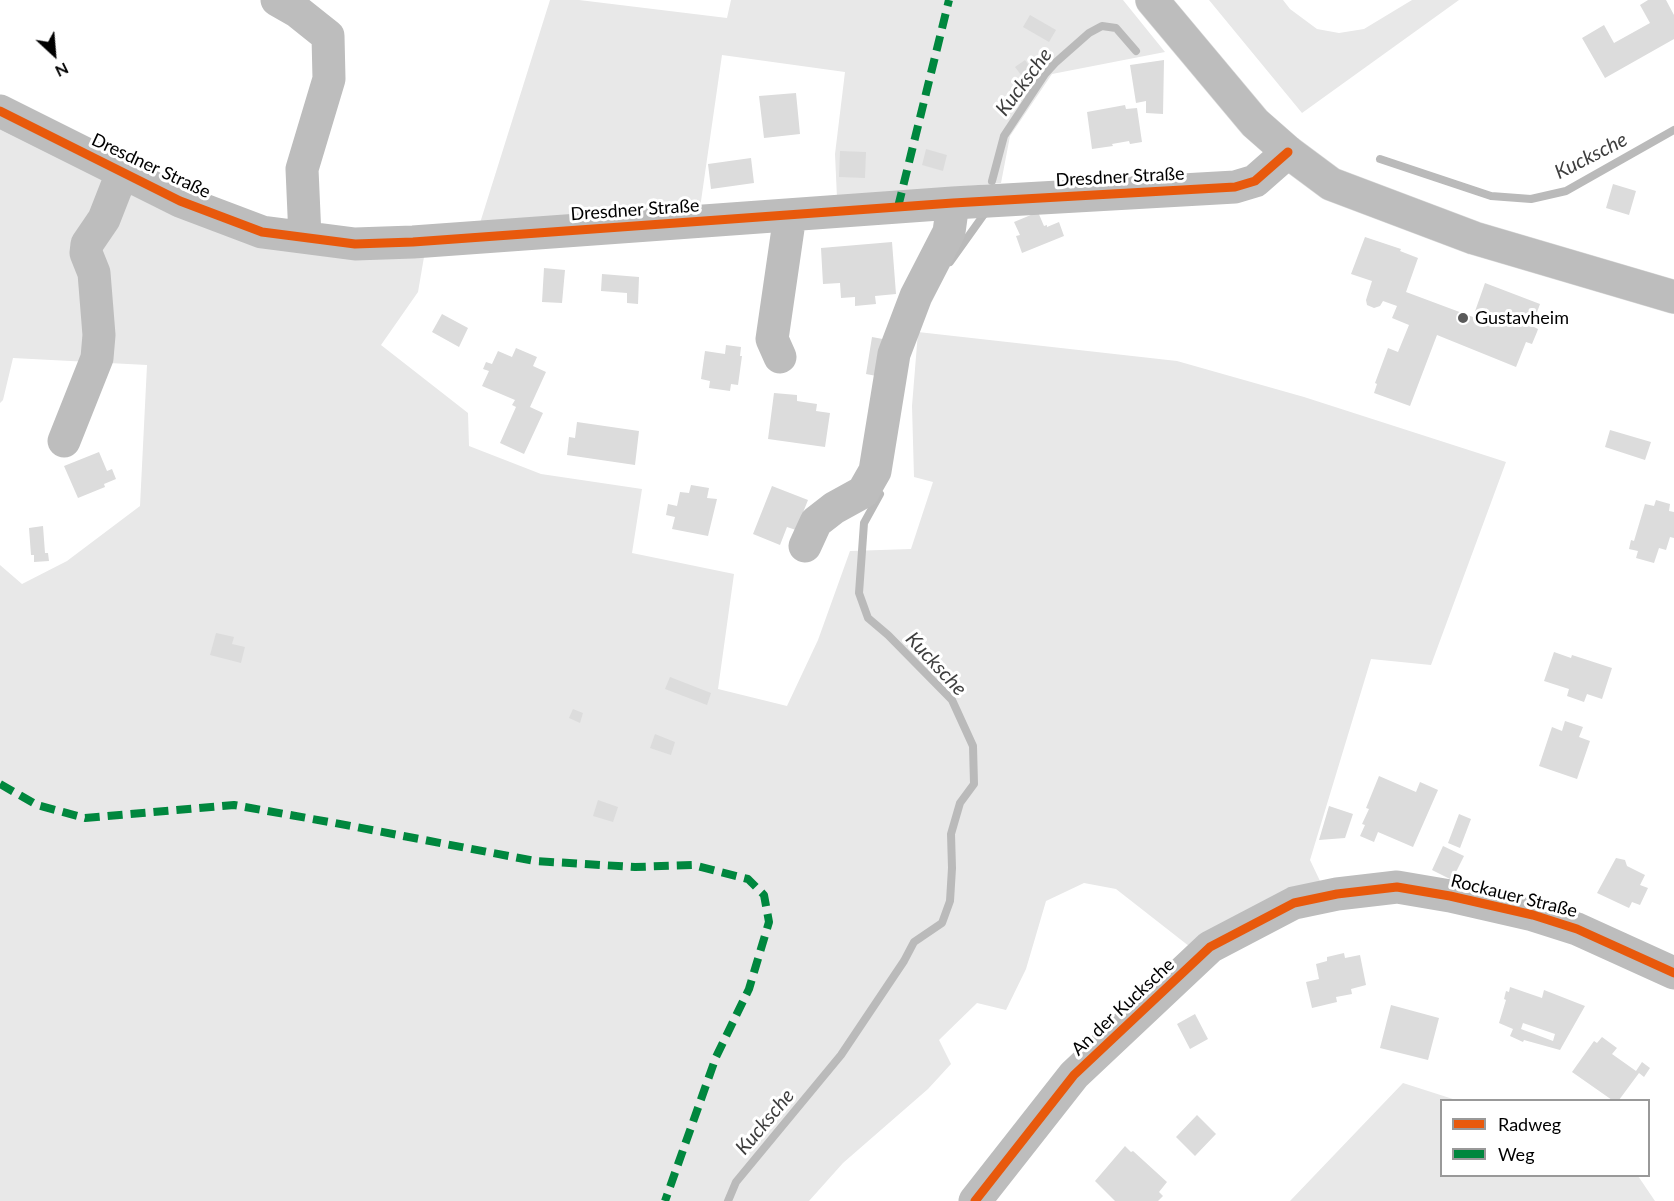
<!DOCTYPE html>
<meta charset="utf-8">
<style>
body{margin:0}
#map{position:relative;width:1674px;height:1201px;overflow:hidden;background:#fff;font-family:Lato,sans-serif}
canvas{display:block}
.legend{position:absolute;left:1440px;top:1099px;width:210px;height:78px;box-sizing:border-box;background:#fff;border:2px solid #999;margin:0;padding:8px 10px;list-style:none;font-size:18px;color:#000}
.legend li{display:flex;align-items:center;gap:12px;height:30px}
.legend b{width:30px;border:2px solid #999}
.north{position:absolute;left:24px;top:24px;width:60px;height:60px;-webkit-text-stroke:4px #fff;paint-order:stroke;rotate:154deg;font-size:16px;font-weight:700;line-height:24px;text-align:center;color:#000}
.north::after{content:'';display:block;margin:auto;width:21px;height:27px;background:#000;clip-path:polygon(50% 0,100% 100%,50% 72%,0 100%)}
</style>
<div id="map">
<canvas width="1674" height="1201"></canvas>
<ul class="legend">
<li><b style="height:8px;background:#e8590c"></b>Radweg</li>
<li><b style="height:8px;background:#00873e"></b>Weg</li>
</ul>
<div class="north">N</div>
</div>
<script>
const context = document.querySelector('canvas').getContext('2d');
context.lineJoin = 'round';
function fill(path, color) {
  context.fillStyle = color;
  context.fill(path, 'evenodd');
}
function shape(rows) {
  const path = new Path2D();
  for (const r of rows) {
    path.moveTo(r[0], r[1]);
    for (let i = 2; i < r.length; i += 2) path.lineTo(r[i], r[i + 1]);
  }
  return path;
}
function trace(path, color, width, dash) {
  context.strokeStyle = color;
  context.lineWidth = width;
  context.lineCap = dash ? 'butt' : 'round';
  context.setLineDash(dash || []);
  context.stroke(path);
}
function drawText(font, color, halo, rows, align = 'center') {
  context.font = font + ' Lato,sans-serif';
  context.lineWidth = 6;
  context.setLineDash([]);
  context.textBaseline = 'middle';
  context.strokeStyle = halo;
  context.fillStyle = color;
  for (const [text, x, y, turn = 0] of rows) {
    context.save();
    context.translate(x, y);
    context.rotate((+turn || 0) * Math.PI / 180);
    context.textAlign = isNaN(turn) ? turn : align;
    if (halo) context.strokeText(text, 0, 0);
    context.fillText(text, 0, 0);
    context.restore();
  }
}
fill(shape([
 [550,0,579,0,727,18,731,0,1123,0,1165,52,1052,74,1010,136,1001,183,837,198,835,154,845,72,722,55,700,208,480,223],
 [1209,0,1283,0,1290,9,1317,29,1339,33,1364,29,1412,0,1459,0,1302,113],
 [0,122,173,208,424,257,418,292,381,345,468,413,469,446,541,474,642,489,632,553,734,574,718,689,787,706,818,640,850,551,911,549,933,482,914,477,912,406,918,332,1177,361,1304,397,1506,462,1431,665,1371,659,1310,860,1320,881,1194,950,1116,889,1084,883,1046,901,1026,969,1006,1010,977,1003,939,1040,951,1064,928,1089,843,1163,809,1201,0,1201,0,565,22,584,67,561,140,506,147,365,13,358,3,400,0,403],
 [1403,1083,1456,1100,1442,1100,1442,1176,1638,1176,1655,1201,1290,1201]
]), '#e8e8e8');
trace(shape([
 [1380,159,1491,196,1531,199,1566,191,1674,130],
 [992,181,1004,136,1045,74,1055,63,1089,33,1102,26,1116,28,1136,51],
 [950,262,985,213],
 [728,1201,736,1182,841,1055,904,961,914,942,942,923,950,901,952,868,951,834,960,803,974,784,973,746,952,700,888,635,868,618,859,593,864,523,880,494]
]), '#bababa', 8);
fill(shape([
 [1648,0,1666,0,1674,15,1674,39,1605,78,1582,38,1604,25,1614,43,1650,23,1640,5],
 [1030,15,1056,30,1049,42,1023,27],
 [1025,60,1034,73,1025,80,1015,67],
 [1164,60,1163,114,1146,113,1146,101,1136,103,1130,65],
 [796,93,800,134,764,138,759,96],
 [1125,105,1126,109,1137,108,1142,142,1130,144,1129,141,1112,144,1113,146,1092,149,1087,112],
 [926,149,947,155,943,171,922,165],
 [840,151,866,152,865,178,839,177],
 [751,158,754,183,711,189,708,164],
 [1613,184,1636,191,1629,215,1606,208],
 [1038,212,1044,226,1047,225,1047,227,1059,222,1064,236,1022,253,1016,236,1020,235,1014,222],
 [1365,237,1401,249,1400,251,1418,258,1406,292,1473,317,1485,283,1540,304,1532,326,1538,329,1537,332,1532,344,1526,342,1516,367,1437,335,1410,406,1374,393,1377,384,1375,383,1388,348,1398,352,1409,325,1392,318,1397,306,1383,301,1380,306,1374,308,1367,305,1366,300,1372,281,1351,274],
 [892,242,896,294,875,296,876,304,855,306,855,297,841,298,840,283,823,284,821,248],
 [544,268,565,270,562,303,542,302],
 [602,274,639,277,638,304,627,303,627,293,601,291],
 [442,314,468,328,459,347,432,332],
 [872,337,888,340,882,377,866,374],
 [726,345,741,347,740,356,742,356,738,385,731,384,730,391,709,388,710,381,701,379,705,351,725,354],
 [516,348,537,357,533,366,546,372,530,407,543,413,524,454,500,443,516,407,512,405,515,400,482,386,489,371,483,369,486,362,492,364,498,351,512,357],
 [774,393,797,395,797,401,817,404,816,411,830,413,825,447,768,439],
 [577,422,639,431,635,465,567,455,569,437,575,438],
 [1610,430,1651,442,1645,460,1605,447],
 [99,452,107,471,112,469,116,479,104,484,105,487,78,498,64,466],
 [691,485,709,488,707,498,717,499,708,536,672,529,675,517,666,515,668,504,677,506,680,492,689,493],
 [772,486,808,500,796,530,787,527,780,545,753,534],
 [1656,500,1670,504,1669,511,1674,512,1674,538,1670,537,1666,550,1659,548,1654,563,1636,558,1638,551,1629,549,1631,540,1634,541,1645,504,1654,506],
 [43,526,45,553,48,553,49,561,34,562,34,555,31,555,29,528],
 [216,633,234,637,232,644,245,647,241,663,210,655],
 [1554,652,1571,658,1572,655,1612,668,1602,699,1587,694,1584,702,1567,696,1569,689,1544,681],
 [670,677,711,693,707,705,665,689],
 [573,709,583,713,580,723,569,718],
 [1565,721,1583,727,1579,737,1590,741,1577,779,1539,766,1552,727,1562,731],
 [655,734,675,742,671,755,650,748],
 [1379,776,1416,792,1420,782,1438,790,1413,847,1378,832,1374,842,1360,836,1365,825,1362,824,1369,809,1366,808],
 [598,800,618,807,613,822,593,816],
 [1329,806,1353,814,1345,838,1319,840],
 [1459,814,1471,819,1460,848,1448,843],
 [1443,846,1464,856,1452,880,1432,870],
 [1616,858,1625,860,1627,866,1645,875,1640,885,1648,888,1640,905,1632,902,1629,908,1597,893],
 [1344,953,1345,958,1360,955,1366,985,1351,989,1352,994,1336,997,1337,1002,1312,1008,1306,982,1319,979,1316,964,1327,961,1327,957],
 [1510,987,1542,998,1544,990,1585,1006,1560,1050,1524,1040,1523,1042,1510,1036,1513,1029,1499,1023,1506,1000,1504,999,1506,991,1509,992],
 [1523,1023,1555,1034,1553,1041,1521,1029],
 [1391,1005,1439,1018,1428,1060,1380,1048],
 [1195,1014,1208,1039,1190,1049,1177,1024],
 [1602,1037,1617,1048,1612,1054,1636,1071,1642,1062,1650,1068,1644,1077,1639,1073,1619,1100,1612,1100,1572,1072,1594,1041,1597,1043],
 [1197,1115,1216,1134,1195,1156,1176,1137],
 [1125,1146,1131,1152,1133,1151,1167,1182,1159,1192,1163,1196,1158,1201,1115,1201,1095,1181]
]), '#dcdcdc');
const major = shape([
 [1152,0,1255,123,1288,152,1331,184,1474,238,1674,297]
]);
trace(major, '#dbdbdb', 34);
trace(shape([
 [277,0,298,12,328,36,329,79,302,169,305,237],
 [0,111,180,201,262,232,355,244,413,242,953,203,1235,187,1255,181,1288,152],
 [780,357,772,339,790,215],
 [64,441,97,358,99,335,94,273,86,253,87,244,104,219,122,173],
 [805,546,816,522,834,508,863,492,875,471,894,354,916,296,949,232,953,203],
 [975,1201,1074,1075,1210,947,1294,903,1337,894,1397,887,1450,896,1533,915,1577,929,1674,973]
]), '#bdbdbd', 33);
trace(major, '#bdbdbd', 33);
trace(shape([
 [898,207,949,0],
 [0,784,37,805,85,818,234,805,335,823,535,861,635,867,693,865,748,879,764,895,769,922,749,989,716,1057,665,1201]
]), '#00873e', 8, [15, 8]);
trace(shape([
 [0,111,180,201,262,232,355,244,413,242,953,203,1235,187,1255,181,1288,152],
 [975,1201,1074,1075,1210,947,1294,903,1337,894,1397,887,1450,896,1533,915,1577,929,1674,973]
]), '#e8590c', 9);
for (const [x, y, r, color] of [
 [1463,318,6,"#595959"]
]) {
  const dot = new Path2D();
  dot.arc(x, y, r, 0, 2 * Math.PI);
  context.fillStyle = color;
  context.fill(dot);
  trace(dot, '#fff', 2);
}
drawText('18px', '#000', '#fff', [
 ["Dresdner Straße",151,166,25],
 ["Dresdner Straße",1120,177,-3],
 ["Dresdner Straße",635,210,-4],
 ["Rockauer Straße",1514,896,14],
 ["An der Kucksche",1123,1007,-43]
]);
drawText('18px', '#000', '#fff', [
 ["Gustavheim",1475,318]
], 'left');
drawText('italic 20px', '#3e3e3e', '#fff', [
 ["Kucksche",1024,82,-53],
 ["Kucksche",1591,156,-27],
 ["Kucksche",936,664,47],
 ["Kucksche",765,1122,-50]
]);
</script>
